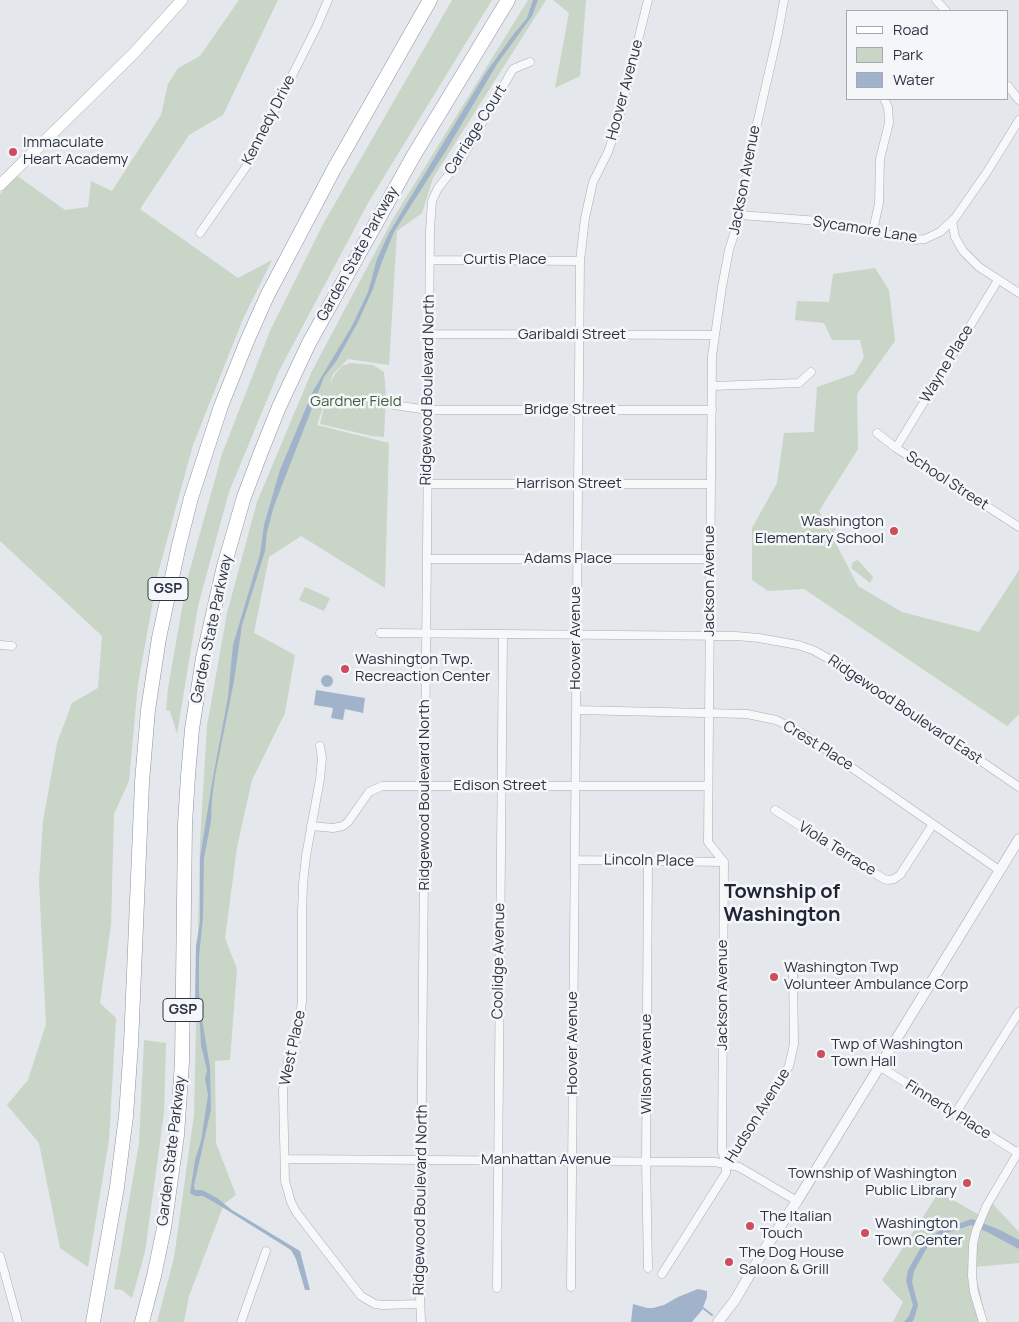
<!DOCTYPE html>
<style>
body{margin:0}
#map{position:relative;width:1019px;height:1322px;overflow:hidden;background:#e4e7ec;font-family:Manrope,sans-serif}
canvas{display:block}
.legend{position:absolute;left:846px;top:10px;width:162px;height:90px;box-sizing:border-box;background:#f4f6f9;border:1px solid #a4a8b1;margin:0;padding:6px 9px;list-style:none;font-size:15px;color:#2c3444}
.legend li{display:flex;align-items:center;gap:10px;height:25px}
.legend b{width:25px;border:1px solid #a4a8b1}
</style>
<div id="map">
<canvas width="1019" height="1322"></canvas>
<ul class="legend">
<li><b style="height:6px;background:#fff"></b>Road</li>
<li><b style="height:14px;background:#c9d5c6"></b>Park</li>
<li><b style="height:14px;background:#a1b3ca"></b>Water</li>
</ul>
</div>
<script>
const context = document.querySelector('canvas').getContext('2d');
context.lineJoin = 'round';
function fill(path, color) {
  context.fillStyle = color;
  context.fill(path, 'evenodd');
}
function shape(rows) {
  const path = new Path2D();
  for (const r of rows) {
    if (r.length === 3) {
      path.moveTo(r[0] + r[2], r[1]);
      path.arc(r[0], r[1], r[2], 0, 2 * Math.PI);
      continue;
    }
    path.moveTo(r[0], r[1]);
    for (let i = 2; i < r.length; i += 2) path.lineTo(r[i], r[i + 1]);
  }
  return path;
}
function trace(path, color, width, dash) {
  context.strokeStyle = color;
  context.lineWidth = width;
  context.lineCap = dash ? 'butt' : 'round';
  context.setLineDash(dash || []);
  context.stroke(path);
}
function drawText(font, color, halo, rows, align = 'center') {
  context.font = font + ' Manrope,sans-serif';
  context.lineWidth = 5;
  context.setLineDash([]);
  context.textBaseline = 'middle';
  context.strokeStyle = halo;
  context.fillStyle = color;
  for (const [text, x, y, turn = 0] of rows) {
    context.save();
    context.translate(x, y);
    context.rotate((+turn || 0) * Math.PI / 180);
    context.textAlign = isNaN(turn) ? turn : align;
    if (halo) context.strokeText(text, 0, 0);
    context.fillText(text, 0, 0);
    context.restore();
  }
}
fill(shape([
 [239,0,278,0,223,115,189,135,140,209,238,278,272,260,243,319,193,445,158,573,138,684,129,781,114,814,111,924,100,1003,116,1018,109,1140,88,1267,60,1248,39,1143,7,1105,28,1080,46,1024,39,881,43,821,57,743,72,703,98,688,102,636,0,541,0,194,16,175,65,210,88,207,91,181,112,191,161,115,168,84,178,68,200,56],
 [452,0,492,0,368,203,279,371,229,492,198,606,177,734,170,711,166,710,168,688,187,580,222,454,270,331,322,226],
 [528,0,546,0,433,178,422,213,397,231,389,365,348,359,333,374,330,384,335,374,342,366,350,363,373,365,384,372,386,397,384,437,372,436,320,424,326,398,317,425,389,443,385,588,301,536,269,557,254,633,295,655,285,713,252,780,237,847,225,938,237,969,230,1060,215,1061,216,1143,236,1195,224,1204,189,1296,184,1322,157,1322,174,1258,194,1115,200,842,207,726,227,613,257,502,312,371,394,217],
 [553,0,586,0,580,76,555,88,569,13],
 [875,268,889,290,895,341,857,394,858,449,819,511,858,586,902,612,979,632,1019,570,1019,714,1007,726,804,589,768,591,752,580,752,528,777,483,784,433,814,432,817,387,854,374,864,357,860,340,832,340,824,323,795,320,797,301,829,302,833,274],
 [829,514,840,522,833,533,826,522],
 [858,560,873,577,870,583,851,568,853,562],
 [305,587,330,598,324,611,299,600],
 [144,1040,166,1043,164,1113,145,1252,132,1298,122,1290,114,1289,139,1143],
 [939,1192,981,1216,990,1201,1019,1232,1019,1263,974,1267,987,1322,893,1322,903,1302,882,1280]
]), '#c9d5c6');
fill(shape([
 [533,0,538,0,532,16,497,64,447,149,394,232,381,264,373,289,358,322,337,360,324,377,274,506,267,532,265,551,242,625,234,681,215,776,212,799,211,821,204,858,203,917,199,957,199,991,200,1007,210,1067,211,1109,194,1186,195,1190,202,1190,217,1198,232,1210,300,1251,310,1290,305,1290,296,1259,291,1250,214,1202,203,1196,195,1196,190,1193,195,1160,201,1141,208,1095,205,1079,207,1070,201,1045,200,1025,195,1003,196,946,200,922,200,858,212,783,228,697,233,645,260,554,264,525,280,470,313,391,352,326,368,292,377,259,389,233,485,74,513,35,527,18],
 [327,681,6],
 [316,690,365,698,363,713,345,709,343,720,331,718,333,708,314,705],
 [972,1219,1000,1230,1019,1240,1019,1249,987,1232,971,1225,944,1234,928,1246,914,1271,912,1282,918,1305,914,1319,912,1322,904,1322,909,1316,913,1305,906,1281,908,1270,924,1242,940,1230],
 [698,1289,707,1291,707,1297,702,1310,692,1322,631,1322,633,1304,647,1308,653,1308,664,1305,678,1297]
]), '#a1b3ca');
trace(shape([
 [703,1308,712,1315]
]), '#a1b3ca', 2);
const minor = shape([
 [936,0,946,11],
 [1008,86,1019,100],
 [740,215,819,221,914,240,925,239,940,232,955,218,987,172,1019,120],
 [952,221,955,237,963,251,979,267,1019,293],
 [873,231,879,203,880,159,889,123,888,107,884,99],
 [200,233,246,167,317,26,328,0],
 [430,260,580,261],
 [429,334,714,335],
 [712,386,799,383,811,372],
 [394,405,428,410,712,410],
 [877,433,896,448,1019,527],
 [896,448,998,280],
 [428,484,711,484],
 [427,559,710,559],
 [380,633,736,636,759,638,798,645,813,650,840,665,1019,787],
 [0,645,12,646],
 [576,710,747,714,776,720,802,733,999,870],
 [320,746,322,758,320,779,306,856,303,884,302,912,302,1002,296,1039,288,1061,283,1090,285,1181,291,1202,296,1212,361,1296,375,1304,383,1305,420,1304],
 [775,810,884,879,888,880,894,879,900,875,933,824],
 [311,826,333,828,343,826,348,822,369,792,382,786,708,786],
 [575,860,724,862],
 [879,1066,1018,1153],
 [955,1114,1019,1012],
 [285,1159,715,1162,739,1167,797,1201],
 [726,1163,722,1152,724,862,708,842,712,356,722,287,729,250,740,215,751,150,778,33,784,0],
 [0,1256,18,1322],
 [648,1268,646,1161,648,861],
 [662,1274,726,1173,726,1163,742,1145,789,1066,794,1044,793,970],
 [571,1287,580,261,585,218,593,182,608,152,617,126,648,0],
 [497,1288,503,634],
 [241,1322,266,1251],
 [421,1322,420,1294,430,230,432,201,438,188,462,158,513,69,530,62],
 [983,1322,974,1292,972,1276,973,1244,976,1231,987,1205,1019,1151]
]);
const tertiary = shape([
 [718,1322,735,1300,764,1250,797,1201,1019,839]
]);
const secondary = shape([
 [0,185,134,53,182,0]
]);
const motorway = shape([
 [93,1322,117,1187,126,1116,131,1044,142,782,148,710,159,638,179,545,191,498,221,406,247,341,267,296,334,169,430,0],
 [142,1322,154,1276,164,1228,177,1135,182,1062,185,824,188,776,192,729,203,658,224,566,244,497,261,452,279,407,309,343,414,155,508,0]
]);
trace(minor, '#a9aeb6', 9);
trace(tertiary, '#a9aeb6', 11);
trace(secondary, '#a9aeb6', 12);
trace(motorway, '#8c94a2', 15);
trace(minor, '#f7f8fa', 8);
trace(tertiary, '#f7f8fa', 10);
trace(secondary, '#fff', 11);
trace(motorway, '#fff', 14);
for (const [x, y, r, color] of [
 [13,152,5,"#cc4e5c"],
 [894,531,5,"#cc4e5c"],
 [345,669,5,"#cc4e5c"],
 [774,977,5,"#cc4e5c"],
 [821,1054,5,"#cc4e5c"],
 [967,1183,5,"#cc4e5c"],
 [750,1226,5,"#cc4e5c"],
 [865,1233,5,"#cc4e5c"],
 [729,1262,5,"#cc4e5c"]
]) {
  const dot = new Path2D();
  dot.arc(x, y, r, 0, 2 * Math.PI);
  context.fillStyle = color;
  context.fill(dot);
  trace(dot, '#f4f6f9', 2);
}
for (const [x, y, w] of [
 [168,589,40],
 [183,1010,40]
]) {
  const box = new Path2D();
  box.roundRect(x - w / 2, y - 11.5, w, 23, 4);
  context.fillStyle = '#f4f6f9';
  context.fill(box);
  trace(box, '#2c3444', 1);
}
drawText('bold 14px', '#2c3444', null, [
 ["GSP",168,589],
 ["GSP",183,1010]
]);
drawText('15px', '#2c3444', '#f4f6f9', [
 ["Hoover Avenue",625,90,-75],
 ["Kennedy Drive",269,120,-63],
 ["Carriage Court",476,130,-58],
 ["Jackson Avenue",745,180,-79],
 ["Sycamore Lane",865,230,9],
 ["Garden State Parkway",358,254,-61],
 ["Curtis Place",505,260],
 ["Garibaldi Street",572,335],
 ["Wayne Place",947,364,-59],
 ["Ridgewood Boulevard North",428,390,-89],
 ["Bridge Street",570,410],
 ["School Street",947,481,33],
 ["Harrison Street",569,484],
 ["Adams Place",568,559],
 ["Jackson Avenue",710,581,-90],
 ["Garden State Parkway",212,629,-78],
 ["Hoover Avenue",576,638,-90],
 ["Ridgewood Boulevard East",905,710,34],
 ["Crest Place",818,746,32],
 ["Edison Street",500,786],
 ["Ridgewood Boulevard North",425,795,-90],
 ["Viola Terrace",837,849,32],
 ["Lincoln Place",649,861,1],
 ["Coolidge Avenue",499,961,-89],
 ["Jackson Avenue",723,995,-90],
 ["Hoover Avenue",573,1043,-90],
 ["West Place",293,1048,-78],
 ["Wilson Avenue",647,1064,-90],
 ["Finnerty Place",948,1110,32],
 ["Hudson Avenue",758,1116,-58],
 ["Garden State Parkway",172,1151,-83],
 ["Manhattan Avenue",546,1160],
 ["Ridgewood Boulevard North",421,1200,-89]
]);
drawText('15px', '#2c3444', '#f4f6f9', [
 ["Immaculate",23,143],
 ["Heart Academy",23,160],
 ["Washington",884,522,"right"],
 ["Elementary School",884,539,"right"],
 ["Washington Twp.",355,660],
 ["Recreaction Center",355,677],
 ["Washington Twp",784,968],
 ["Volunteer Ambulance Corp",784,985],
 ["Twp of Washington",831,1045],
 ["Town Hall",831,1062],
 ["Township of Washington",957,1174,"right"],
 ["Public Library",957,1191,"right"],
 ["The Italian",760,1217],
 ["Touch",760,1234],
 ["Washington",875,1224],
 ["Town Center",875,1241],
 ["The Dog House",739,1253],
 ["Saloon & Grill",739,1270]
], 'left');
drawText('15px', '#3f5f3a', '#f4f6f9', [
 ["Gardner Field",356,402]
]);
drawText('bold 20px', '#1e2535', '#f4f6f9', [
 ["Township of",782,892],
 ["Washington",782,915]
]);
</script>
